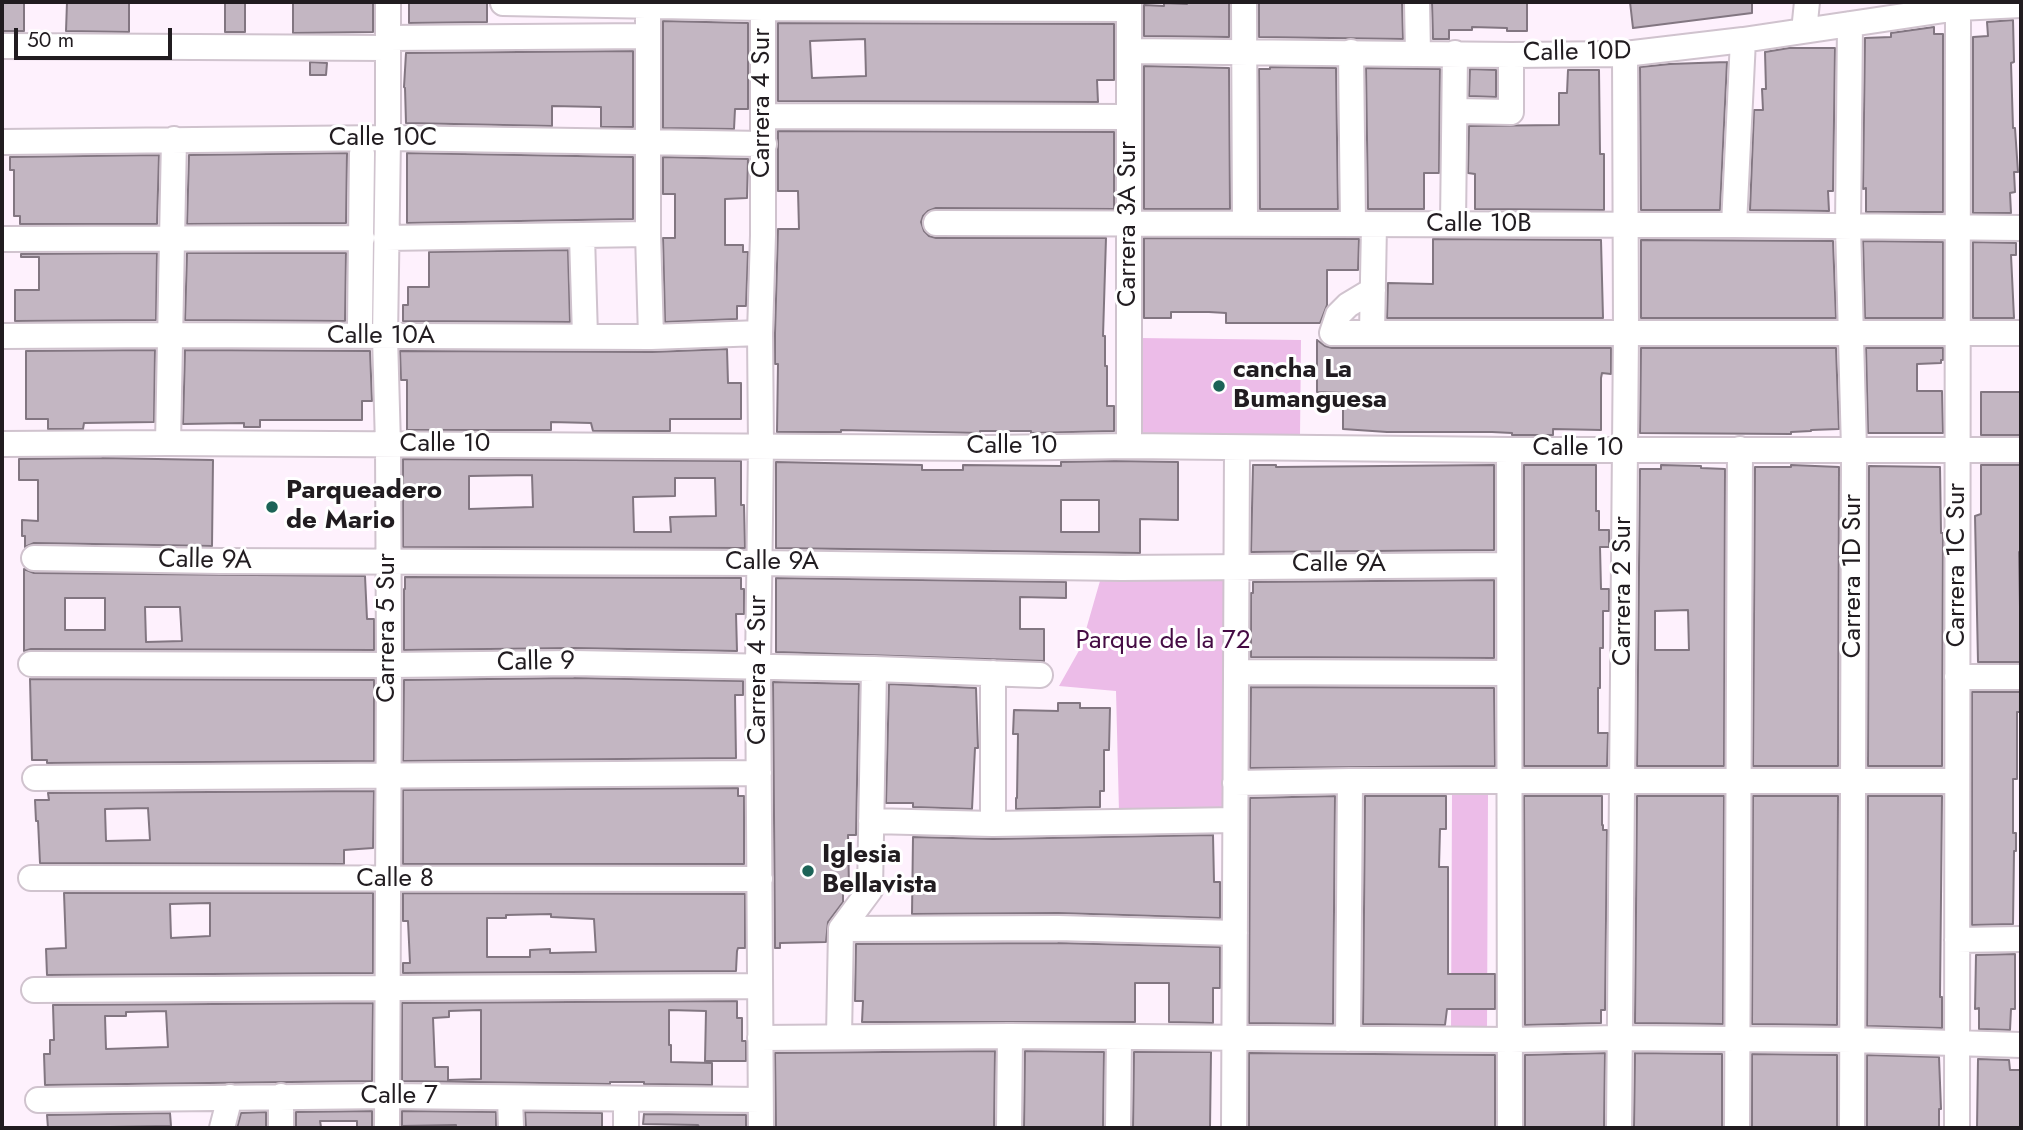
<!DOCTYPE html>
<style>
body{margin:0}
#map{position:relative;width:2023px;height:1130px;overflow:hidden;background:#fef1fd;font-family:Jost,sans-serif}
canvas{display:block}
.frame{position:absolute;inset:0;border:4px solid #211c20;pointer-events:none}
.scale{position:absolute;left:14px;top:28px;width:158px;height:32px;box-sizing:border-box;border:4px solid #211c20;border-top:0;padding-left:9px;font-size:21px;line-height:24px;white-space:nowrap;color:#211c20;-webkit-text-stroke:5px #fff;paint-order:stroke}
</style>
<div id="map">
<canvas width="2023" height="1130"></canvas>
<div class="frame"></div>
<div class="scale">50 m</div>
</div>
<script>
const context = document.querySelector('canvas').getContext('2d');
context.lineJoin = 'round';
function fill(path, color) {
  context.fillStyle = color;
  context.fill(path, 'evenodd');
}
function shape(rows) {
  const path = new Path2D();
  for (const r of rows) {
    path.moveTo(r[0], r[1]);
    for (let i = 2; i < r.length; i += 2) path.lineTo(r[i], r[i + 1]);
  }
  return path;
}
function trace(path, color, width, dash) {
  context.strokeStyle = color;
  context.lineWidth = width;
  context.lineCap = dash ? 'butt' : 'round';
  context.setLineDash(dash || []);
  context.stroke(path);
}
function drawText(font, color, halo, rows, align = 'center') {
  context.font = font + ' Jost,sans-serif';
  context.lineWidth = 6;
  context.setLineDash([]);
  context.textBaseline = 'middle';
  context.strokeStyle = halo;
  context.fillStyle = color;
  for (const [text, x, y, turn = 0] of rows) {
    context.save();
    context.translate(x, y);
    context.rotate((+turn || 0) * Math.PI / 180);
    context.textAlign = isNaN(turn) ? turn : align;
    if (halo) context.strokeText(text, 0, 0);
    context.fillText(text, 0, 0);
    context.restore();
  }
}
fill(shape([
 [1139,338,1301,340,1300,436,1138,433],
 [1102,574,1230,576,1232,811,1119,812,1116,691,1059,686,1081,647],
 [1452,794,1488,795,1487,1031,1451,1031]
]), '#ecbce8');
const building = shape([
 [2,2,24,2,24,31,2,31,2,2],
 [67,2,129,3,129,32,66,31,67,2],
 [225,2,245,2,245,32,225,32,225,2],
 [293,2,373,2,373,32,293,33,293,2],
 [409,2,487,2,487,22,409,23,409,2],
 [1187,2,1229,2,1229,37,1144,36,1144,5,1164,6,1164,3,1187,4,1187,2],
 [1259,2,1402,2,1403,39,1259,37,1259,2],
 [1432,2,1527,2,1527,31,1507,31,1507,28,1472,27,1472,30,1449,30,1449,39,1433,39,1432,2],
 [1630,2,1752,2,1752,13,1633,28,1630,2],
 [2013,20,2014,62,2011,63,2013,128,2015,128,2018,172,2014,172,2015,192,2010,193,2011,213,1973,213,1973,37,1988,36,1987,22,2013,20],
 [663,21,748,23,748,109,735,109,734,129,663,128,663,21],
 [778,23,1114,24,1114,80,1097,80,1098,102,778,101,778,23],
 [865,39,866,76,812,78,810,41,865,39],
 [1934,27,1934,34,1943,34,1943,212,1866,212,1866,188,1863,189,1865,38,1891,37,1891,33,1934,27],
 [1789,48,1835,48,1833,191,1828,191,1829,211,1750,210,1754,110,1763,110,1762,89,1766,89,1765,52,1789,48],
 [633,51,633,127,601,127,601,107,552,106,552,126,406,123,405,88,404,87,406,53,633,51],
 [310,62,327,63,326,75,310,75,310,62],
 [1727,62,1720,210,1641,210,1640,67,1670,64,1727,62],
 [1144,66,1229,68,1230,209,1144,209,1144,66],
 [1270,67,1336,68,1338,209,1260,209,1259,69,1270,69,1270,67],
 [1366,68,1440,69,1439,173,1424,173,1424,209,1368,209,1366,68],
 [1470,69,1496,70,1496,97,1469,96,1470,69],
 [1568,70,1599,70,1600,154,1604,154,1604,210,1475,209,1475,174,1468,173,1469,126,1559,125,1559,93,1567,93,1568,70],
 [778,131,1114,132,1114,209,936,208,928,211,923,216,921,222,924,231,929,236,936,238,1106,238,1103,336,1105,336,1105,366,1107,366,1107,406,1114,406,1114,431,1031,433,1031,431,980,431,980,433,841,430,841,432,777,432,778,364,775,364,775,333,778,229,799,229,798,191,778,191,778,131],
 [347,153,346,223,187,224,189,155,347,153],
 [407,153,633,157,633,219,407,223,407,153],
 [159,155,157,224,20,224,20,216,14,216,14,170,10,170,10,157,159,155],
 [663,157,748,159,747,198,725,199,725,245,743,245,743,252,748,252,746,306,737,306,737,319,665,322,663,238,675,238,675,194,663,194,663,157],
 [1144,238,1359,239,1358,270,1327,270,1327,305,1320,323,1226,323,1226,313,1209,312,1171,312,1171,318,1144,318,1144,238],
 [1433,239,1601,240,1603,318,1387,318,1388,283,1433,284,1433,239],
 [1641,240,1833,241,1836,318,1641,318,1641,240],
 [1863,241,1943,242,1943,318,1865,318,1863,241],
 [1973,242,2016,243,2016,255,2011,255,2014,318,1973,318,1973,242],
 [568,250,570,322,403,321,403,305,408,305,408,287,429,287,429,252,568,250],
 [157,253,156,320,15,321,15,290,39,290,39,257,21,257,21,254,157,253],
 [187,253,346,253,345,321,185,320,187,253],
 [1317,340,1325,346,1332,348,1611,348,1611,374,1602,373,1601,378,1601,430,1553,429,1553,435,1512,435,1512,433,1492,432,1387,432,1343,429,1343,393,1317,392,1317,340],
 [1641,348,1836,348,1839,429,1811,430,1811,431,1791,432,1791,434,1640,433,1641,348],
 [1866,348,1943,348,1943,360,1941,360,1941,363,1917,364,1917,391,1942,391,1943,433,1868,433,1866,348],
 [727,349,728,383,741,383,741,419,670,419,670,431,593,431,591,423,551,422,551,430,407,430,407,380,401,380,400,351,652,352,727,349],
 [155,350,154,422,84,423,83,429,48,429,48,419,26,419,26,351,155,350],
 [185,350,370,351,372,401,362,401,362,420,260,420,260,427,244,427,244,423,183,424,185,350],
 [1981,392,2021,392,2021,435,1981,435,1981,392],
 [102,458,213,460,212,546,34,543,25,547,25,536,22,536,22,520,38,521,38,480,19,480,19,459,102,458],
 [403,459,741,461,741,505,744,505,745,548,403,547,403,459],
 [532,475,533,507,469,509,469,476,532,475],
 [675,478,715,478,716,516,670,517,671,532,634,532,633,497,675,496,675,478],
 [1115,461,1178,462,1178,520,1140,519,1140,553,776,548,776,462,922,465,922,470,963,470,963,465,1061,466,1061,462,1115,461],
 [1061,500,1099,500,1099,532,1061,532,1061,500],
 [1253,465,1276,465,1276,467,1494,465,1494,550,1251,552,1253,465],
 [1524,465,1596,465,1596,511,1599,511,1599,530,1609,530,1609,547,1600,547,1601,589,1609,589,1609,611,1603,611,1603,648,1600,648,1600,688,1598,688,1598,733,1608,733,1607,766,1524,766,1524,465],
 [1661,465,1701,466,1701,468,1725,469,1724,766,1637,766,1640,469,1661,469,1661,465],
 [1688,610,1689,650,1655,650,1655,611,1688,610],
 [1791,465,1839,467,1838,766,1753,766,1755,467,1791,467,1791,465],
 [1981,465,2021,465,2021,552,2019,552,2021,662,1978,662,1975,516,1981,514,1981,465],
 [1869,466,1940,467,1941,533,1943,533,1942,766,1868,766,1869,466],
 [24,569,34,573,365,576,367,619,374,619,374,650,31,649,24,651,24,569],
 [65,598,105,598,105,630,65,630,65,598],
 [145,607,180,607,182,641,146,642,145,607],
 [405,577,741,578,741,589,744,589,744,614,736,614,737,651,574,648,404,650,404,589,405,589,405,577],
 [776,578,1066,582,1066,598,1020,597,1020,629,1044,629,1044,661,776,652,776,578],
 [1494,580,1494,658,1251,657,1251,593,1253,593,1253,582,1494,580],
 [574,678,743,681,743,695,735,695,736,758,403,761,404,680,574,678],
 [30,679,374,680,374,761,47,763,47,760,32,760,30,679],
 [773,682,859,684,856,835,848,835,849,888,843,888,843,902,828,922,826,942,780,943,780,948,775,948,773,682],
 [889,684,976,688,978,748,975,748,972,809,913,807,913,803,886,803,889,684],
 [1251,687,1494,688,1495,766,1250,768,1251,687],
 [1972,692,2021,692,2021,712,2017,712,2017,779,2013,779,2013,833,2016,833,2016,851,2014,851,2013,924,1972,925,1972,692],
 [1058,703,1080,703,1080,708,1110,708,1109,750,1104,750,1104,791,1100,791,1100,807,1016,809,1016,798,1017,798,1018,734,1013,734,1014,710,1058,711,1058,703],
 [738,788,738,796,744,796,744,864,403,864,403,790,738,788],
 [374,791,373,848,344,850,344,864,40,863,38,821,36,821,35,800,49,800,48,793,374,791],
 [148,808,150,840,106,841,105,809,148,808],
 [1335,796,1333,1024,1249,1023,1250,798,1335,796],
 [1365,796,1446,796,1446,829,1440,829,1439,867,1448,867,1448,974,1495,974,1495,1009,1447,1009,1445,1025,1363,1024,1365,796],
 [1524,796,1602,796,1602,825,1603,825,1603,830,1607,830,1605,1010,1601,1010,1601,1023,1525,1025,1524,796],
 [1637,796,1724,796,1723,1024,1635,1023,1637,796],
 [1753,796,1838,796,1837,1025,1752,1024,1753,796],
 [1868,796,1942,796,1940,997,1942,997,1942,1028,1867,1026,1868,796],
 [1213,835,1214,882,1220,882,1220,918,1058,913,912,914,913,837,993,839,1213,835],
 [64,893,373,893,373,973,47,975,46,949,66,948,64,893],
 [210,903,210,936,171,938,170,904,210,903],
 [403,893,745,894,745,948,738,948,737,951,736,971,403,973,403,963,410,963,408,921,403,921,403,893],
 [551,914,551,917,594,919,596,952,550,953,550,949,530,950,530,957,487,957,487,918,506,918,506,915,551,914],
 [1058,943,1220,947,1220,988,1213,988,1213,1023,1169,1022,1169,983,1135,983,1135,1022,862,1022,863,1001,855,1001,856,944,1058,943],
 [2015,954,2015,1009,2011,1009,2010,1030,1979,1029,1979,1008,1975,1009,1976,955,2015,954],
 [737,1001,737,1018,742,1018,742,1041,746,1041,746,1061,705,1061,706,1011,669,1010,669,1045,671,1045,671,1062,712,1063,712,1085,644,1084,644,1082,610,1082,610,1084,402,1081,402,1003,737,1001],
 [481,1010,481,1079,448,1080,448,1067,435,1067,433,1018,449,1017,449,1011,481,1010],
 [373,1003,372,1081,45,1085,44,1054,50,1054,50,1040,54,1040,53,1005,373,1003],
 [166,1011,168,1047,106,1049,105,1016,126,1016,126,1012,166,1011],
 [995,1051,994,1128,776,1128,775,1053,995,1051],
 [1025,1051,1104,1052,1103,1128,1024,1128,1025,1051],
 [1134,1052,1211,1052,1210,1128,1133,1128,1134,1052],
 [1249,1053,1495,1055,1495,1128,1249,1128,1249,1053],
 [1605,1053,1604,1127,1525,1128,1525,1055,1605,1053],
 [1635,1053,1722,1054,1722,1128,1634,1127,1635,1053],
 [1752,1054,1837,1055,1837,1127,1752,1127,1752,1054],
 [1867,1055,1939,1057,1941,1109,1939,1109,1939,1128,1867,1128,1867,1055],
 [1978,1059,2009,1060,2010,1070,2021,1070,2021,1128,1977,1128,1978,1059],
 [372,1111,372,1128,357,1128,357,1121,320,1121,321,1127,296,1127,296,1112,372,1111],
 [402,1111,496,1112,496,1128,456,1128,456,1125,402,1126,402,1111],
 [266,1112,266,1128,237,1128,241,1113,266,1112],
 [525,1112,602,1113,602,1128,526,1128,525,1112],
 [170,1113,171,1126,48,1128,47,1115,170,1113],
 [644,1114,746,1115,746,1127,699,1127,698,1125,643,1124,644,1114]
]);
fill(building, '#c3b6c2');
trace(building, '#827681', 2);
const minor = shape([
 [1244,2,1245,223],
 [1417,2,1418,53],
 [503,3,763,8,1129,9],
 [648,5,648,234,651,337],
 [1850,24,1848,227,1854,449,1852,1128],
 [1804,31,1807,2],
 [388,38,648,36],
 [2,46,388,48],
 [1130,51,1511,55,1625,54,1743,40,1958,8,2021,5],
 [1351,52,1353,224],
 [1455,111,1511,112,1511,55],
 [764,116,1129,117],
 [2,142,388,138,764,144],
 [936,223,1734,225,2021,228],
 [1453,224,1455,53],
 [1734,225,1743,40],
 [582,236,585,336],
 [386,238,648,234],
 [2,239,362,238],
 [1373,290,1348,305,1338,315,1332,333,2021,333],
 [360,324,362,154],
 [1372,333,1374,225],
 [2,336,170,335,651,337,760,333],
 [168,443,174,139],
 [2,444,168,443,988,448,1129,446,1509,450,2021,450],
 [1129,446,1129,2],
 [1509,450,1510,1128],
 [34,558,220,561,758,563,1122,568,1509,565],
 [31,664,389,665,574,663,874,669,1040,675],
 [1236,672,1509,673],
 [1957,677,2021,677],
 [35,778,759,773],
 [1235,783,1350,781,1957,781],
 [871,821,993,824,1235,820],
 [993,824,993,673],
 [31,878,760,879],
 [841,929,1058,928,1235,933],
 [1957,940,2021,939],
 [34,990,760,986],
 [839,1036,841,929,870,890,874,669],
 [760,1038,1010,1036,1510,1040,1619,1038,1853,1040,2021,1045],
 [1348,1039,1350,781],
 [510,1098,511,1128],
 [38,1100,388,1096,760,1100],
 [222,1128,230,1097],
 [281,1128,281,1096],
 [387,1128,389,665,388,445,385,337,388,138,388,2],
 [626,1128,626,1100],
 [761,1128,758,666,761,446,760,333,763,235,763,2],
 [1009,1128,1010,1036],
 [1118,1128,1119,1038],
 [1234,1128,1237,448],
 [1619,1128,1626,332,1625,54],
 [1737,1128,1740,449],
 [1957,1128,1958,2]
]);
trace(minor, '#d0c3ce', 28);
trace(minor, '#fff', 24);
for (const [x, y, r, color] of [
 [1219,386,7,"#1c6357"],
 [272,507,7,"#1c6357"],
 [808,871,7,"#1c6357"]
]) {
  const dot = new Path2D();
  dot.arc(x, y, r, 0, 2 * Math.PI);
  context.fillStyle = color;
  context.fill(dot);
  trace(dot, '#fff', 2.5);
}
drawText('26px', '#211c20', '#fff', [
 ["Calle 10D",1577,53,-1],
 ["Carrera 4 Sur",763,103,-90],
 ["Calle 10C",383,139],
 ["Carrera 3A Sur",1129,224,-90],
 ["Calle 10B",1479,225],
 ["Calle 10A",381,337],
 ["Calle 10",445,445],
 ["Calle 10",1012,447],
 ["Calle 10",1578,449],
 ["Calle 9A",205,561,1],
 ["Calle 9A",772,563],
 ["Calle 9A",1339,565],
 ["Carrera 1C Sur",1958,565,-90],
 ["Carrera 1D Sur",1854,576,-90],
 ["Carrera 2 Sur",1624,591,-90],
 ["Carrera 5 Sur",388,628,-90],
 ["Calle 9",536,663,-1],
 ["Carrera 4 Sur",759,670,-90],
 ["Calle 8",395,880],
 ["Calle 7",399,1097]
]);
drawText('bold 26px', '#211c20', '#fff', [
 ["cancha La",1233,371],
 ["Bumanguesa",1233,401],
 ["Parqueadero",286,492],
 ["de Mario",286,522],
 ["Iglesia",822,856],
 ["Bellavista",822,886]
], 'left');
drawText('26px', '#450c44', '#fff', [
 ["Parque de la 72",1163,642]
]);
</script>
